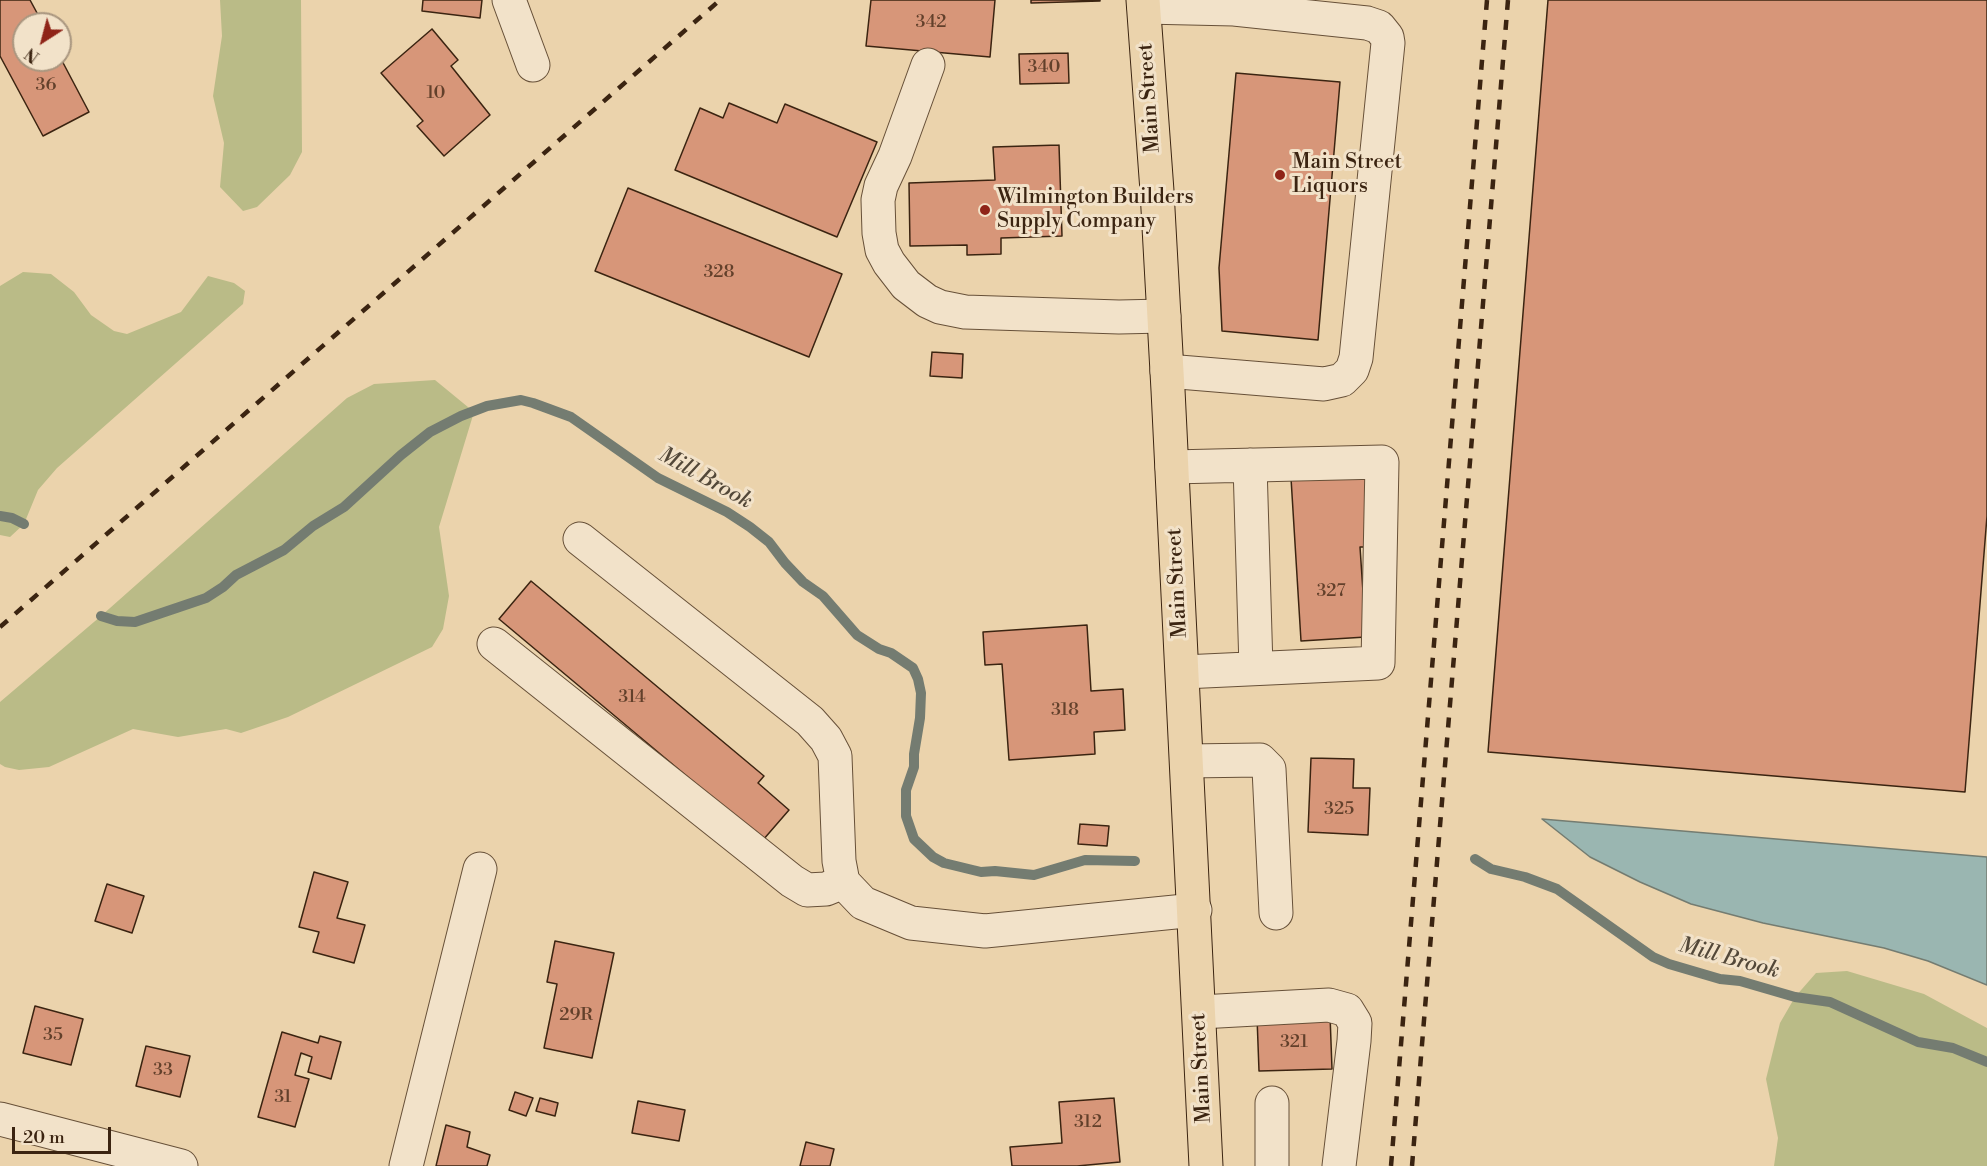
<!DOCTYPE html>
<style>
body{margin:0}
#map{position:relative;width:1987px;height:1166px;overflow:hidden;background:#ebd3ac;font-family:"Libre Bodoni",serif}
canvas{display:block}
.north{position:absolute;left:12px;top:12px;width:60px;height:60px;box-sizing:border-box;background:#f2e2c9;border:2px solid #a9967f;border-radius:50%;rotate:216deg;font-size:16px;font-weight:700;line-height:24px;text-align:center;color:#3b2411}
.north::after{content:'';display:block;margin:auto;width:21px;height:27px;background:#8f2418;clip-path:polygon(50% 0,100% 100%,50% 72%,0 100%)}
.scale{position:absolute;left:12px;top:1127px;width:99px;height:27px;box-sizing:border-box;border:3px solid #3b2411;border-top:0;padding-left:8px;font-size:18px;line-height:21px;white-space:nowrap;color:#3b2411;-webkit-text-stroke:4px #f2e2c9;paint-order:stroke}
</style>
<div id="map">
<canvas width="1987" height="1166"></canvas>
<div class="north">N</div>
<div class="scale">20 m</div>
</div>
<script>
const context = document.querySelector('canvas').getContext('2d');
context.lineJoin = 'round';
function fill(path, color) {
  context.fillStyle = color;
  context.fill(path, 'evenodd');
}
function shape(rows) {
  const path = new Path2D();
  for (const r of rows) {
    path.moveTo(r[0], r[1]);
    for (let i = 2; i < r.length; i += 2) path.lineTo(r[i], r[i + 1]);
  }
  return path;
}
function trace(path, color, width, dash) {
  context.strokeStyle = color;
  context.lineWidth = width;
  context.lineCap = dash ? 'butt' : 'round';
  context.setLineDash(dash || []);
  context.stroke(path);
}
function drawText(font, color, halo, rows, align = 'center') {
  context.font = font + ' "Libre Bodoni",serif';
  context.lineWidth = 6;
  context.setLineDash([]);
  context.textBaseline = 'middle';
  context.strokeStyle = halo;
  context.fillStyle = color;
  for (const [text, x, y, turn = 0] of rows) {
    context.save();
    context.translate(x, y);
    context.rotate((+turn || 0) * Math.PI / 180);
    context.textAlign = isNaN(turn) ? turn : align;
    if (halo) context.strokeText(text, 0, 0);
    context.fillText(text, 0, 0);
    context.restore();
  }
}
fill(shape([
 [220,0,301,0,302,152,290,175,257,207,243,211,220,187,224,143,213,96,222,36],
 [23,272,51,274,74,292,91,315,114,331,127,334,181,312,208,276,234,283,245,291,243,304,57,468,38,490,24,524,10,537,0,535,0,286],
 [435,380,474,412,439,527,449,596,443,629,432,647,288,717,241,733,226,729,178,737,133,729,49,767,19,770,5,767,0,764,0,702,101,616,347,398,374,384],
 [1847,971,1924,994,1987,1028,1987,1166,1774,1166,1778,1138,1766,1079,1780,1023,1795,997,1816,973]
]), '#babb87');
const water = shape([
 [1542,819,1987,857,1987,985,1928,961,1884,948,1763,923,1691,904,1640,882,1590,857,1542,819]
]);
fill(water, '#9ab6b1');
trace(water, '#747c71', 1.5);
trace(shape([
 [0,516,12,518,24,524],
 [101,616,117,621,135,622,206,598,223,587,236,575,284,550,313,526,344,507,401,455,430,432,461,416,487,406,521,400,533,403,571,417,658,478,727,512,750,527,769,542,785,563,803,582,823,596,857,635,879,649,891,653,913,668,918,679,921,693,920,718,914,754,914,767,906,790,906,816,914,839,933,857,944,863,981,872,995,871,1034,875,1085,860,1135,861],
 [1475,859,1491,869,1525,877,1557,889,1653,957,1669,964,1720,979,1740,981,1795,997,1830,1002,1918,1042,1953,1048,1987,1062]
]), '#747c71', 10);
const building = shape([
 [0,0,30,0,43,24,24,24,24,60,60,60,60,57,89,112,43,136,0,56,0,0],
 [423,0,482,0,480,18,422,11,423,0],
 [871,0,995,0,990,57,866,46,871,0],
 [1031,0,1100,0,1100,1,1031,3,1031,0],
 [1548,0,1987,0,1987,516,1965,792,1488,752,1548,0],
 [432,29,458,60,451,66,490,115,444,156,417,126,423,121,381,73,432,29],
 [1068,53,1069,83,1020,84,1019,54,1068,53],
 [1236,73,1340,82,1318,340,1222,331,1219,268,1236,73],
 [729,103,777,123,785,104,877,142,837,237,675,170,700,108,723,118,729,103],
 [1059,145,1062,236,1001,238,1001,254,967,255,967,245,910,246,909,183,995,180,993,147,1059,145],
 [628,188,842,274,809,357,595,271,628,188],
 [932,352,963,354,962,378,930,376,932,352],
 [1367,474,1372,547,1360,547,1366,637,1301,641,1291,478,1367,474],
 [531,581,764,776,758,783,789,810,763,840,499,619,531,581],
 [1087,625,1091,691,1123,689,1125,730,1094,732,1095,754,1009,760,1002,664,985,665,983,632,1087,625],
 [1311,758,1354,759,1353,788,1370,788,1368,835,1308,832,1311,758],
 [1080,824,1109,826,1107,846,1078,844,1080,824],
 [314,872,348,882,337,918,365,925,354,963,313,952,319,932,299,927,314,872],
 [107,884,144,896,132,933,95,921,107,884],
 [555,941,614,953,592,1058,544,1048,557,984,547,982,555,941],
 [35,1006,83,1019,71,1065,23,1053,35,1006],
 [1330,1015,1332,1069,1259,1071,1257,1017,1330,1015],
 [282,1032,318,1043,320,1036,341,1042,331,1079,308,1072,312,1057,301,1053,295,1075,309,1079,295,1127,258,1117,282,1032],
 [146,1046,190,1056,180,1097,136,1086,146,1046],
 [515,1092,533,1098,526,1116,509,1110,515,1092],
 [540,1098,558,1103,555,1116,536,1111,540,1098],
 [1114,1098,1120,1162,1077,1166,1012,1166,1010,1147,1062,1143,1059,1102,1114,1098],
 [638,1101,685,1110,679,1141,632,1133,638,1101],
 [446,1125,470,1132,467,1147,490,1155,487,1166,436,1166,446,1125],
 [806,1142,834,1149,830,1166,800,1166,806,1142]
]);
fill(building, '#d79679');
trace(building, '#3b2411', 1.5);
const minor = shape([
 [509,0,533,65],
 [1144,7,1234,9,1367,23,1379,27,1387,37,1388,43,1356,358,1352,370,1342,380,1324,384,1167,371],
 [928,65,895,156,881,186,878,200,879,233,882,250,889,263,906,285,927,301,940,307,965,312,1119,317,1164,316],
 [1250,465,1256,668],
 [1172,467,1382,462,1378,663,1183,672],
 [580,539,810,721,826,739,835,756,839,861,843,882,863,903,911,923,985,931,1195,910],
 [494,644,792,881,807,890,826,889,843,882],
 [1187,761,1260,760,1269,769,1276,913],
 [1200,1012,1329,1005,1347,1010,1355,1023,1354,1041,1339,1166],
 [0,1119,181,1166],
 [406,1166,480,869],
 [1272,1166,1272,1103]
]);
const major = shape([
 [1143,0,1157,191,1168,390,1206,1166]
]);
trace(minor, '#675038', 35);
trace(major, '#3b2411', 35);
trace(minor, '#f2e2c9', 33);
trace(major, '#ebd3ac', 33);
trace(shape([
 [0,627,720,0],
 [1391,1166,1487,0],
 [1412,1166,1508,0]
]), '#3b2411', 4.5, [10, 10]);
for (const [x, y, r, color] of [
 [1280,175,6,"#8f2418"],
 [985,210,6,"#8f2418"]
]) {
  const dot = new Path2D();
  dot.arc(x, y, r, 0, 2 * Math.PI);
  context.fillStyle = color;
  context.fill(dot);
  trace(dot, '#f2e2c9', 2);
}
drawText('18px', '#62402b', null, [
 ["342",931,23],
 ["340",1044,68],
 ["36",46,86],
 ["10",436,94],
 ["328",719,273],
 ["327",1331,592],
 ["314",632,698],
 ["318",1065,711],
 ["325",1339,810],
 ["29R",576,1016],
 ["35",53,1036],
 ["321",1294,1043],
 ["33",163,1071],
 ["31",283,1098],
 ["312",1088,1123]
]);
drawText('21px', '#3b2411', '#f2e2c9', [
 ["Main Street",1150,98,-94],
 ["Main Street",1178,583,-93],
 ["Main Street",1202,1068,-93]
]);
drawText('21px', '#3b2411', '#f2e2c9', [
 ["Main Street",1292,163],
 ["Liquors",1292,187],
 ["Wilmington Builders",997,198],
 ["Supply Company",997,222]
], 'left');
drawText('italic 22px', '#534839', '#f2e2c9', [
 ["Mill Brook",705,479,29],
 ["Mill Brook",1729,959,15]
]);
</script>
